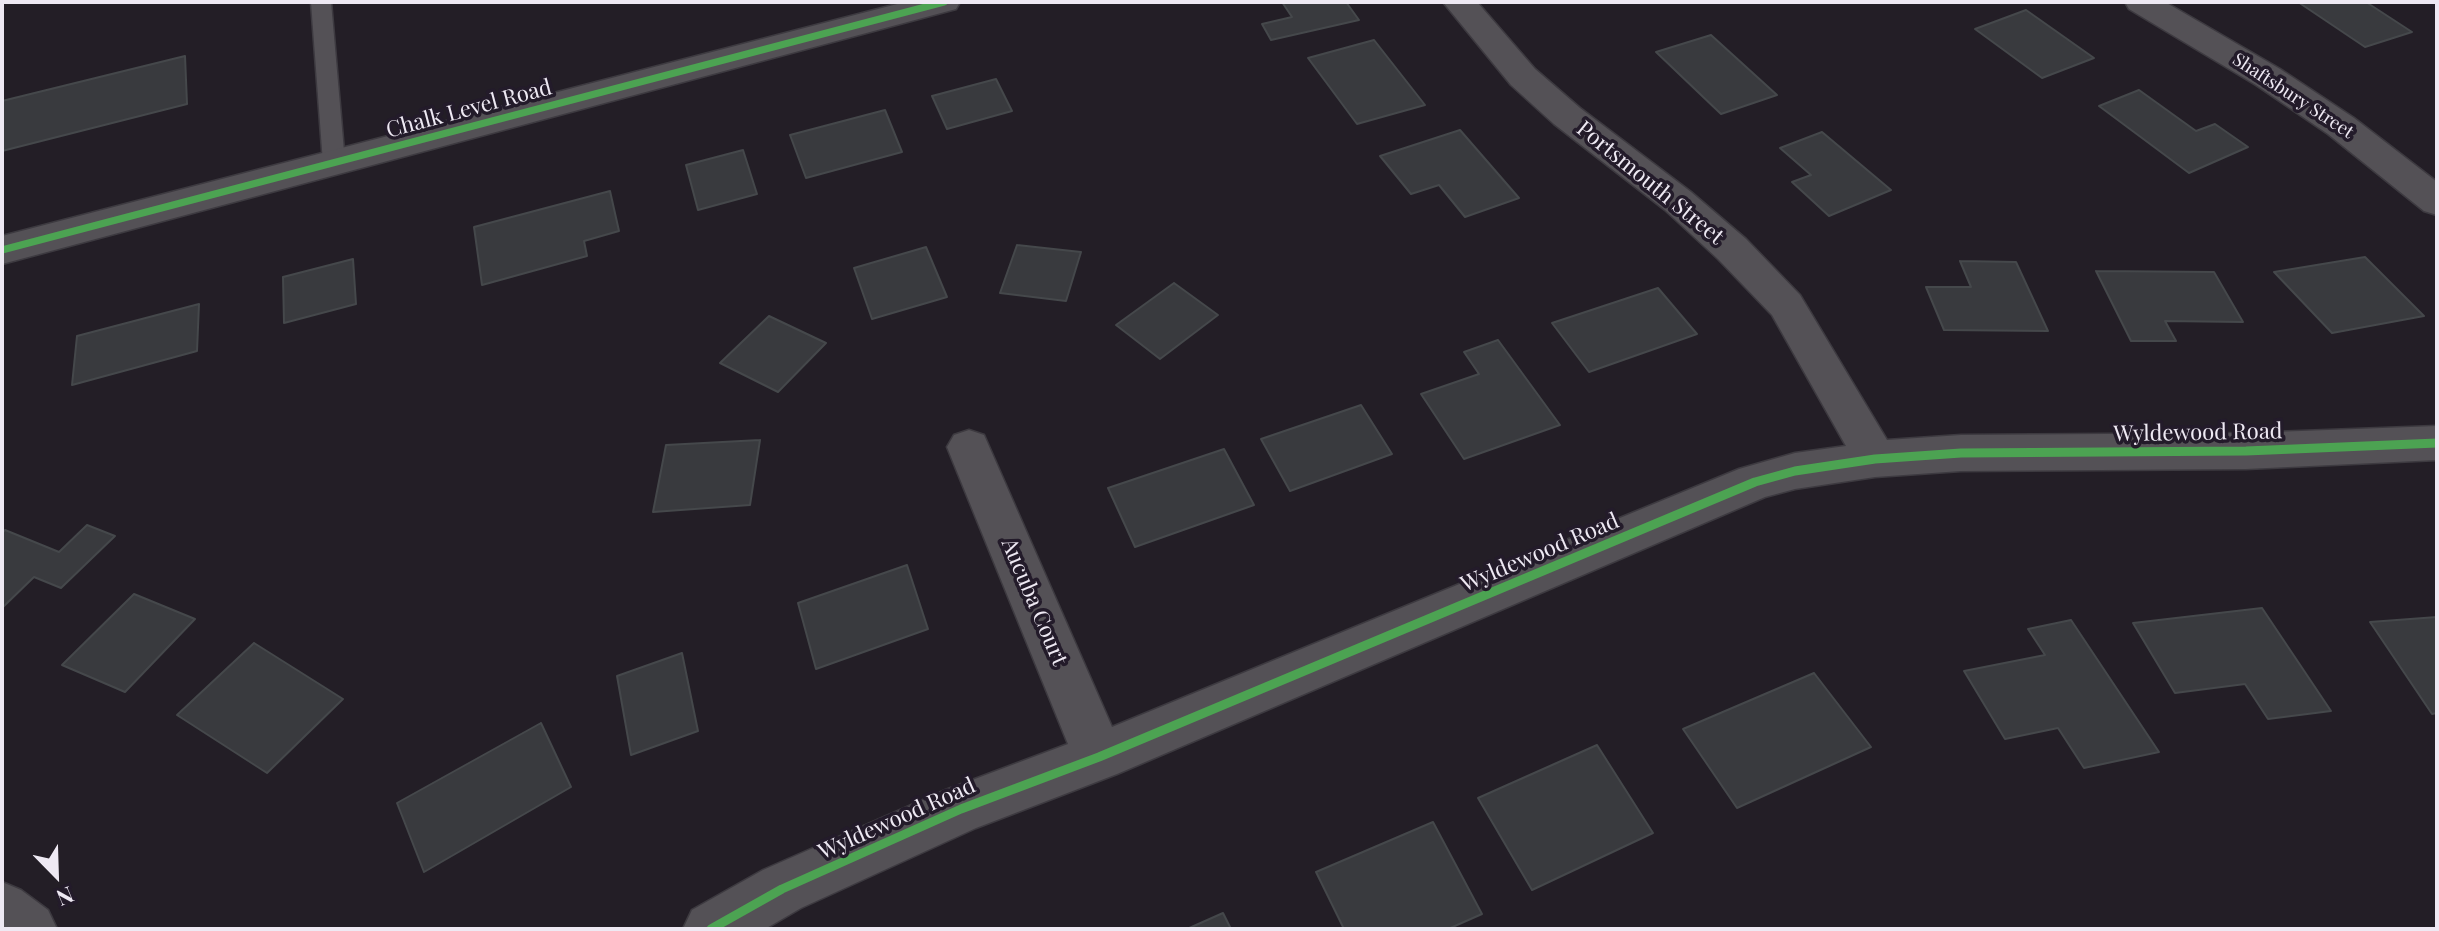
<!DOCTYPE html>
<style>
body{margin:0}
#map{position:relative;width:2439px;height:931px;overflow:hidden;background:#231e26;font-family:"Playfair Display",serif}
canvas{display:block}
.frame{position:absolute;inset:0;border:4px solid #eee9f3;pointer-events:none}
.north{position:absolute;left:16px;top:835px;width:80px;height:80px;-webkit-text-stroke:6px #231b2a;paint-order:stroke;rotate:157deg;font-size:22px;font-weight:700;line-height:32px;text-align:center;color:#eee9f3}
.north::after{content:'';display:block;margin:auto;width:28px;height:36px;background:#eee9f3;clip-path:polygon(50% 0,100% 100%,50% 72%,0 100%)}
</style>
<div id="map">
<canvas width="2439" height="931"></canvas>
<div class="frame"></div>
<div class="north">N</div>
</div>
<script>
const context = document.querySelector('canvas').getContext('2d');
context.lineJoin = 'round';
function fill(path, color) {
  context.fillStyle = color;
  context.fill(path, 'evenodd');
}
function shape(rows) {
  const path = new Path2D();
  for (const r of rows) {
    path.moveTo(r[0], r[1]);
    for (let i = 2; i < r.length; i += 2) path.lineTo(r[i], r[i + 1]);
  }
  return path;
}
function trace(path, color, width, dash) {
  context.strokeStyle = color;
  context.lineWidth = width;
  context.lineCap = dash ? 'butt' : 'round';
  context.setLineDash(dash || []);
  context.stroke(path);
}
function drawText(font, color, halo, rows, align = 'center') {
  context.font = font + ' "Playfair Display",serif';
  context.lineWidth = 7;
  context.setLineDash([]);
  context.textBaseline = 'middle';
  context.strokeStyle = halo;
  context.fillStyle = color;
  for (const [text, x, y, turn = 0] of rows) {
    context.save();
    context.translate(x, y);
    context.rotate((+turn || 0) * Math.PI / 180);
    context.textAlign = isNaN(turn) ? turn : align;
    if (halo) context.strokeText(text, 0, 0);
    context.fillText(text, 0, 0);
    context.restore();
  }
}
const building = shape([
 [1282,2,1346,2,1359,20,1271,40,1262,24,1292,17,1282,2],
 [2298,2,2366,2,2412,32,2365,47,2298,2],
 [2026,10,2094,58,2042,78,1975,29,2026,10],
 [1711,35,1777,95,1721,114,1656,52,1711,35],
 [1374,40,1425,105,1357,124,1308,58,1374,40],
 [185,56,187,104,2,151,2,101,185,56],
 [996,79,1012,111,947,129,932,96,996,79],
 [2139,90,2196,131,2215,124,2248,147,2189,173,2099,106,2139,90],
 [885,110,902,152,806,178,790,135,885,110],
 [1460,130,1519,198,1465,217,1439,185,1411,194,1380,156,1460,130],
 [1822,132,1891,190,1829,216,1792,182,1811,175,1780,148,1822,132],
 [743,150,757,194,698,210,686,165,743,150],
 [610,191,619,231,584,241,587,256,482,285,474,227,610,191],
 [1017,245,1081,252,1066,301,1000,293,1017,245],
 [926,247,947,297,872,319,854,268,926,247],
 [2365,257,2424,316,2332,333,2274,272,2365,257],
 [353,259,356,304,284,323,283,277,353,259],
 [1960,261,2016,262,2048,331,1944,330,1926,287,1971,287,1960,261],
 [2096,271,2214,272,2243,322,2165,321,2176,341,2131,341,2096,271],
 [1174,283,1218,315,1160,359,1116,325,1174,283],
 [1658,288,1697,334,1589,372,1552,323,1658,288],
 [199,304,197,351,72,385,77,336,199,304],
 [769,316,826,343,778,392,720,363,769,316],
 [1498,340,1560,425,1464,459,1421,394,1479,374,1464,352,1498,340],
 [1361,405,1392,454,1290,491,1261,439,1361,405],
 [760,440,750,505,653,512,666,445,760,440],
 [1224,449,1254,505,1135,547,1108,488,1224,449],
 [87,525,115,536,61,588,34,577,2,608,2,533,5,530,59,552,87,525],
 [907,565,928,629,816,669,798,603,907,565],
 [134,594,195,619,125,692,62,665,134,594],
 [2262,608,2331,711,2268,719,2245,684,2175,693,2133,623,2262,608],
 [2437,617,2437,713,2432,714,2370,622,2437,617],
 [2071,620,2159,752,2084,768,2058,728,2005,739,1964,671,2045,655,2028,629,2071,620],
 [254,643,343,699,267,773,177,715,254,643],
 [682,653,698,731,631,755,617,676,682,653],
 [1814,673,1871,747,1737,808,1683,729,1814,673],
 [541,723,571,787,424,872,397,803,541,723],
 [1597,745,1653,833,1532,890,1478,798,1597,745],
 [1433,822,1482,914,1448,929,1344,929,1316,872,1433,822],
 [1223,913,1231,929,1187,929,1223,913]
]);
fill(building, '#393a3e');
trace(building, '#45484b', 2);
const service = shape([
 [311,2,331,2,345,163,342,168,334,170,326,168,323,163,311,2]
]);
const minor = shape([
 [905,2,960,2,956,9,2,264,2,236,905,2],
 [1443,2,1477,2,1535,69,1580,108,1691,192,1746,239,1800,295,1887,440,1961,435,2246,433,2437,426,2437,460,2246,469,1961,471,1875,477,1795,489,1765,497,1117,774,976,828,801,908,765,929,683,929,692,910,763,870,943,791,1068,744,947,447,954,435,969,430,984,435,1112,727,1739,469,1795,453,1846,446,1772,315,1718,259,1665,210,1554,124,1511,85,1443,2],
 [2125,2,2165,2,2280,69,2354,118,2437,182,2437,215,2424,211,2328,134,2256,85,2129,9,2125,2]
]);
const tertiary = shape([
 [2,882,21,890,48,910,57,929,2,929,2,882]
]);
trace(service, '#3d3a40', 3);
trace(minor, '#3d3a40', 3);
trace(tertiary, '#3d3a40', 3);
fill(service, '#545156');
fill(minor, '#545156');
fill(tertiary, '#545156');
trace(shape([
 [2,250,944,2]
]), '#4ca352', 7);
trace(shape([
 [711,929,782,889,961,809,1099,757,1755,482,1795,471,1875,459,1961,453,2246,451,2437,443]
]), '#4ca352', 9);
drawText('18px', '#eee9f3', '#231b2a', [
 ["Shaftsbury Street",2293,96,33]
]);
drawText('22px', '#eee9f3', '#231b2a', [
 ["Chalk Level Road",469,109,-15],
 ["Portsmouth Street",1650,183,39],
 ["Wyldewood Road",2198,433,-1],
 ["Wyldewood Road",1540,553,-23],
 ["Aucuba Court",1034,602,67],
 ["Wyldewood Road",897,819,-24]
]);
</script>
